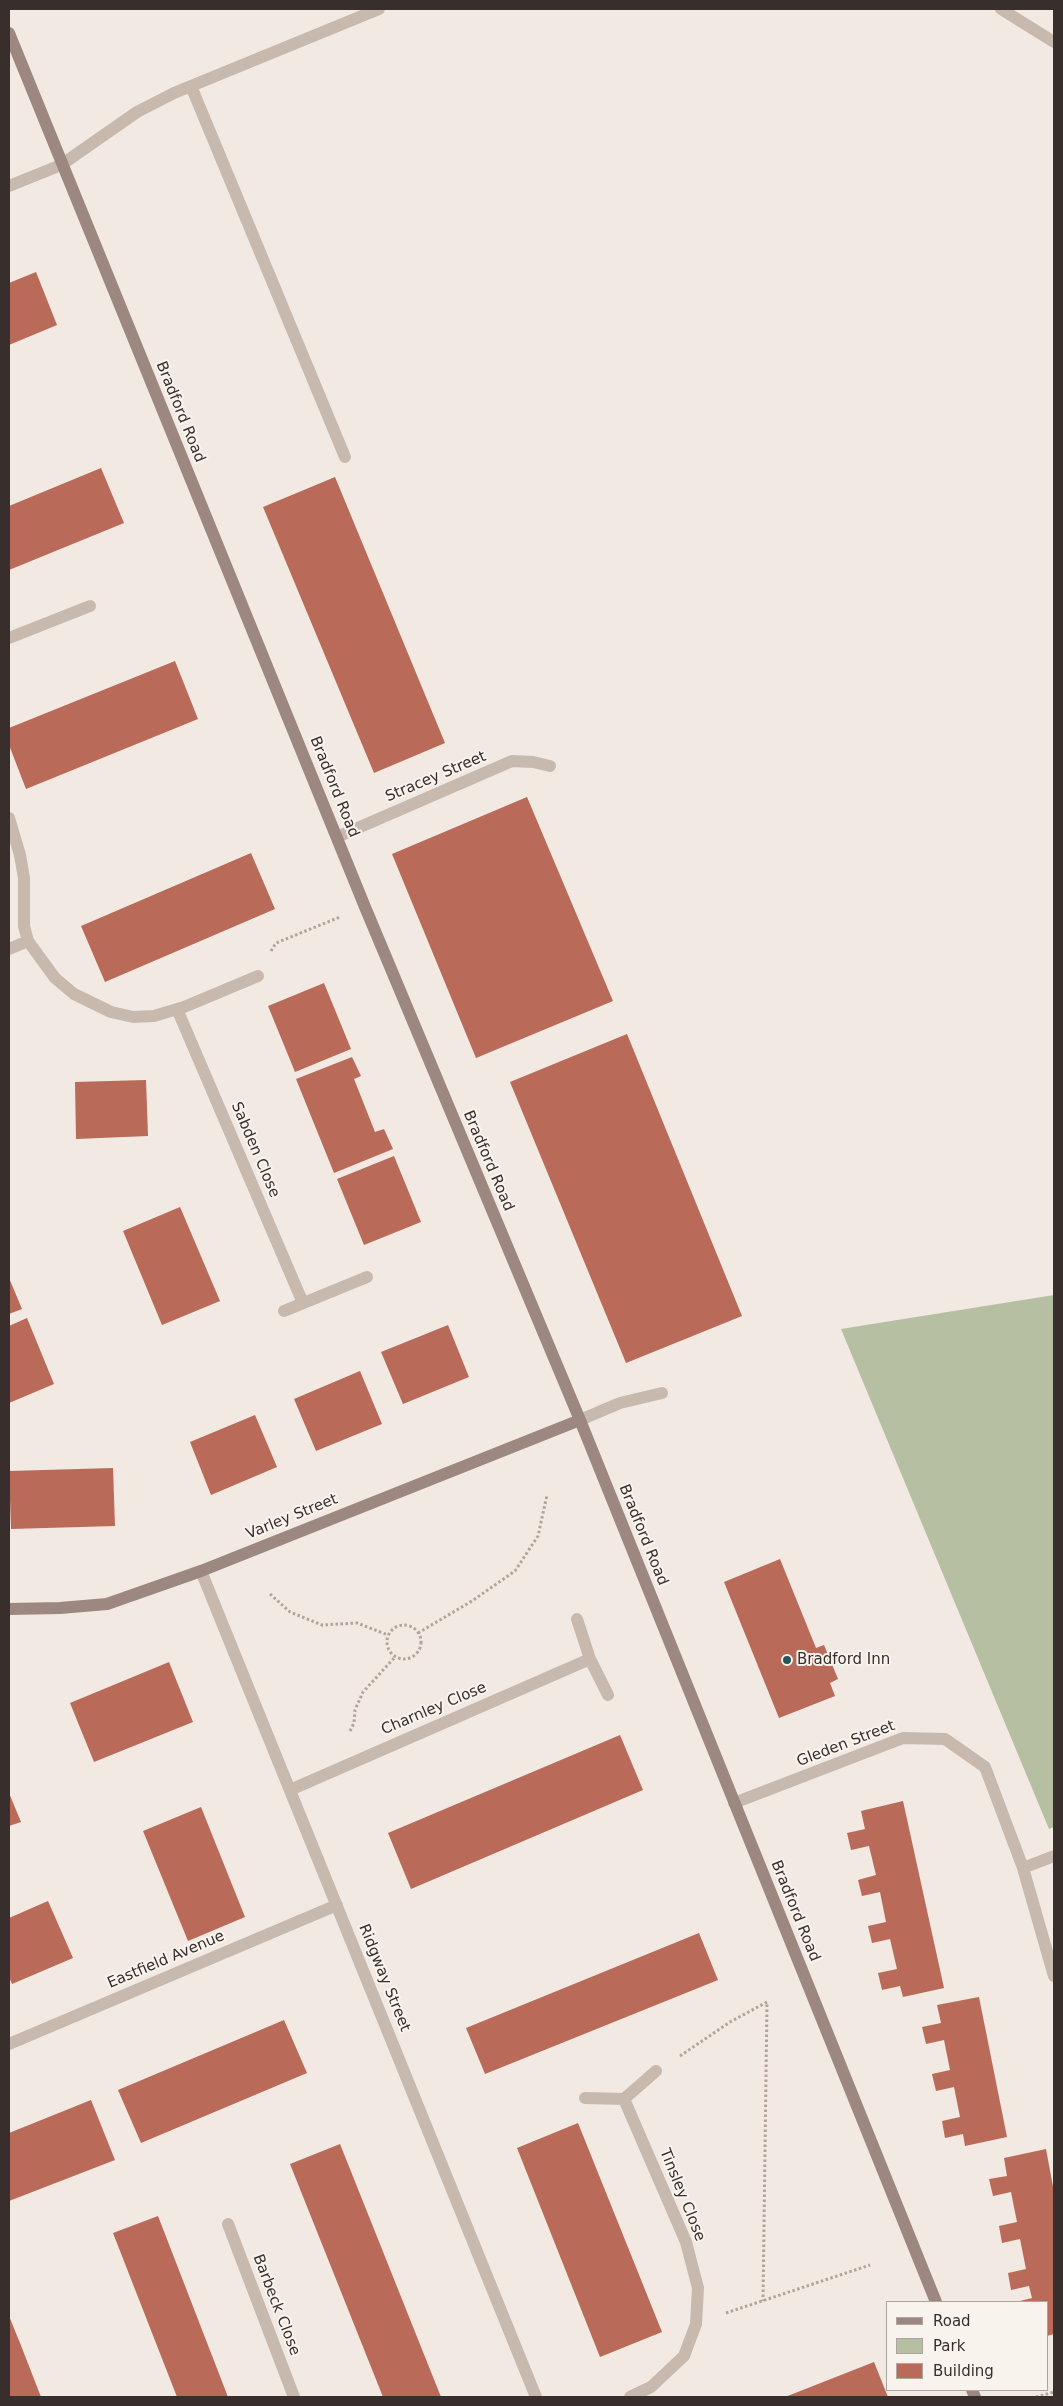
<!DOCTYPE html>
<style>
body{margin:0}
#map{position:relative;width:1063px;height:2406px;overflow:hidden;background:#f1e9e2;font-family:"DejaVu Sans",sans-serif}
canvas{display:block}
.frame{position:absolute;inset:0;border:10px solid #382f2c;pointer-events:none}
.legend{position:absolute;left:886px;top:2301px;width:162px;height:90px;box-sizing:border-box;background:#f9f3ee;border:1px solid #aca5a0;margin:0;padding:6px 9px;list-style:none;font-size:15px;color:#382f2c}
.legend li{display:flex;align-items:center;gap:10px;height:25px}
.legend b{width:25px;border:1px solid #aca5a0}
</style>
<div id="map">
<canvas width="1063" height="2406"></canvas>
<div class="frame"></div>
<ul class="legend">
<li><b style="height:6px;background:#9c8880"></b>Road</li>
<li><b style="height:14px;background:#b7bfa3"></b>Park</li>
<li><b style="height:14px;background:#b96a58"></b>Building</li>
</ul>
</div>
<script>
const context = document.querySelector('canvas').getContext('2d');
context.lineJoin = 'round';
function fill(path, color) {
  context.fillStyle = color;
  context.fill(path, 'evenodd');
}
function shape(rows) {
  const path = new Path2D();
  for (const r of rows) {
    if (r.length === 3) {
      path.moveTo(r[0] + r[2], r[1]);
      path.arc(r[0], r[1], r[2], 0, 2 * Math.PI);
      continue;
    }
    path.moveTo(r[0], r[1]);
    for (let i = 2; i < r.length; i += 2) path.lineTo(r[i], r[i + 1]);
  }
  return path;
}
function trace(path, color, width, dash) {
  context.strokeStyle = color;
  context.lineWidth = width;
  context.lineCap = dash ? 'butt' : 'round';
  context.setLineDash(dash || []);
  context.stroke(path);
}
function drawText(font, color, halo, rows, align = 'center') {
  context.font = font + ' "DejaVu Sans",sans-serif';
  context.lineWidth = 4;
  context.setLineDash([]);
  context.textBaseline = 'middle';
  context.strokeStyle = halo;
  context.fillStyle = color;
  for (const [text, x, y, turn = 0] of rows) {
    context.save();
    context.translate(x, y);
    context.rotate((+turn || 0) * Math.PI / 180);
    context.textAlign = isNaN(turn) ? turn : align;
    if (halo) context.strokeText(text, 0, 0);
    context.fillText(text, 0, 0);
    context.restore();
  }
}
fill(shape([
 [1054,1295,1054,1827,1049,1829,841,1329]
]), '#b7bfa3');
fill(shape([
 [36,272,57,325,9,345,9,283],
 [101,468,124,523,9,570,9,506],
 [335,477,445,743,374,773,263,507],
 [175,661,198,719,26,789,9,745,9,728],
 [527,797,613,1001,476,1058,392,854],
 [251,853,275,909,105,982,81,926],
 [324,983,351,1049,295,1072,268,1006],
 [627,1034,742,1316,626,1363,510,1082],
 [352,1057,361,1076,354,1079,375,1132,384,1129,393,1149,334,1173,296,1079],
 [146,1080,148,1136,76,1139,75,1082],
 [394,1156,421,1222,364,1245,337,1179],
 [180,1207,220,1301,162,1325,123,1231],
 [9,1278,22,1309,9,1314],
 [27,1318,54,1384,9,1403,9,1326],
 [448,1325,469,1377,403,1404,381,1352],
 [360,1371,382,1424,316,1451,294,1399],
 [255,1415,277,1467,211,1495,190,1442],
 [113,1468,115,1526,11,1529,9,1471],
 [780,1559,816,1648,824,1645,838,1679,830,1683,835,1696,779,1718,724,1582],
 [169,1662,193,1722,94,1762,70,1703],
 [620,1735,643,1790,411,1889,388,1833],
 [9,1793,21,1822,9,1826],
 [903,1801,944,1988,903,1997,900,1986,882,1990,878,1973,897,1969,890,1939,872,1943,868,1926,886,1922,880,1892,862,1896,858,1880,876,1875,869,1846,851,1850,847,1833,865,1829,861,1811],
 [201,1807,245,1917,188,1941,143,1831],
 [48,1901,73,1958,12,1984,9,1977,9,1918],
 [699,1933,718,1980,485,2074,466,2028],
 [979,1997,1007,2137,965,2146,963,2134,945,2138,942,2121,960,2117,954,2087,936,2091,932,2074,950,2070,944,2040,926,2044,922,2027,941,2023,937,2005],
 [284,2020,307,2073,141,2143,118,2090],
 [91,2100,115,2160,9,2201,9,2133],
 [578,2123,662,2332,600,2357,517,2148],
 [340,2144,441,2397,383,2397,290,2164],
 [1046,2149,1054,2192,1054,2334,1047,2336,1047,2302,1016,2302,1032,2298,1029,2286,1011,2290,1008,2273,1026,2269,1020,2239,1002,2243,999,2226,1017,2222,1011,2192,993,2196,989,2179,1007,2176,1004,2158],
 [158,2216,228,2397,177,2397,113,2233],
 [9,2316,20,2343,41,2397,9,2397],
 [874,2362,888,2397,785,2397]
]), '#b96a58');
trace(shape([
 [271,951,276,943,340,917],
 [270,1594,290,1612,322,1625,357,1623,388,1635],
 [404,1642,17],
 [418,1633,472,1601,515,1571,538,1536,547,1495],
 [350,1731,354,1723,355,1710,363,1692,395,1657],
 [680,2056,730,2022,767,2002,763,2301],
 [726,2313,870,2265],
 [1036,2397,1054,2392]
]), '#b4a399', 3, [2.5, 2.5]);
trace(shape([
 [191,86,345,457],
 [61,165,137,112,174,93,379,9],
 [580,1420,620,1403,662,1393],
 [734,1803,903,1738,945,1739,985,1767,1023,1868,1054,1976],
 [1023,1868,1054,1856]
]), '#c8b9ae', 12);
trace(shape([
 [1001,9,1054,42],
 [9,186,61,165],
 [9,638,90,606],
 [9,818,20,855,24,878,24,926,28,941,55,978,74,994,111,1012,133,1017,154,1016,184,1007,258,976],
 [337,837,512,761,533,762,550,766],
 [9,949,28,941],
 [177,1009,303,1303],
 [284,1311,367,1277],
 [201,1571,536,2397],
 [577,1619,590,1659,608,1695],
 [290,1790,590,1659],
 [9,2044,337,1905],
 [585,2098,624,2099,656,2071],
 [624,2099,686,2242,698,2288,696,2324,684,2356,651,2387,630,2397],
 [228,2224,294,2397]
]), '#c8b9ae', 12);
trace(shape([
 [9,33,365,907,580,1420,936,2302],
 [9,1609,60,1608,107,1604,201,1571,580,1420],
 [972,2390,975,2397]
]), '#9c8880', 12);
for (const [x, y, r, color] of [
 [787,1660,5,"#265555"]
]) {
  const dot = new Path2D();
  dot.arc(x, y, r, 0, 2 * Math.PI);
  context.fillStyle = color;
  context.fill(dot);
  trace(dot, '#f9f3ee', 2);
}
drawText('15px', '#382f2c', '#f9f3ee', [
 ["Bradford Road",180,412,68],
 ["Stracey Street",436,777,-23],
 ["Bradford Road",334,787,68],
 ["Sabden Close",255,1150,67],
 ["Bradford Road",488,1161,67],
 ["Varley Street",292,1517,-22],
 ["Bradford Road",643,1535,68],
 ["Charnley Close",434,1709,-23],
 ["Gleden Street",846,1744,-21],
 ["Bradford Road",795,1911,68],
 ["Eastfield Avenue",166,1960,-23],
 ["Ridgway Street",384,1978,68],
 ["Tinsley Close",682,2195,68],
 ["Barbeck Close",276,2305,69]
]);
drawText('15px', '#382f2c', '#f9f3ee', [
 ["Bradford Inn",797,1660]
], 'left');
</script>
